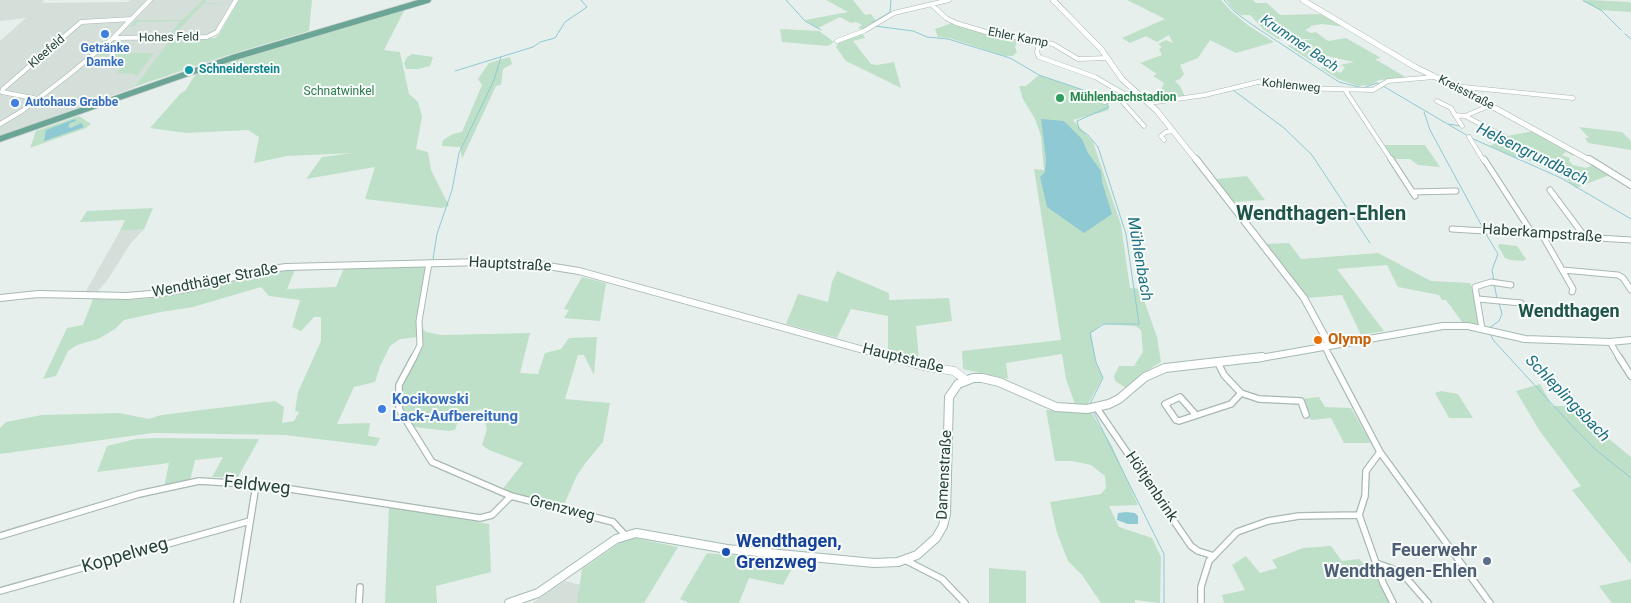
<!DOCTYPE html>
<meta charset="utf-8">
<style>
body{margin:0}
canvas{display:block;background:#e6efeb}
</style>
<canvas width="1631" height="603"></canvas>
<script>
const context = document.querySelector('canvas').getContext('2d');
context.lineJoin = 'round';
function fill(path, color) {
  context.fillStyle = color;
  context.fill(path, 'evenodd');
}
function shape(rows) {
  const path = new Path2D();
  for (const r of rows) {
    path.moveTo(r[0], r[1]);
    for (let i = 2; i < r.length; i += 2) path.lineTo(r[i], r[i + 1]);
  }
  return path;
}
function trace(path, color, width, dash) {
  context.strokeStyle = color;
  context.lineWidth = width;
  context.lineCap = dash ? 'butt' : 'round';
  context.setLineDash(dash || []);
  context.stroke(path);
}
function drawText(font, color, halo, rows, align = 'center') {
  context.font = font + ' Roboto,sans-serif';
  context.lineWidth = 4;
  context.setLineDash([]);
  context.textBaseline = 'middle';
  context.strokeStyle = halo;
  context.fillStyle = color;
  for (const [text, x, y, turn = 0] of rows) {
    context.save();
    context.translate(x, y);
    context.rotate((+turn || 0) * Math.PI / 180);
    context.textAlign = isNaN(turn) ? turn : align;
    if (halo) context.strokeText(text, 0, 0);
    context.fillText(text, 0, 0);
    context.restore();
  }
}
fill(shape([
 [0,0,44,0,42,3,128,2,130,0,233,0,214,33,203,36,173,37,133,88,0,136,0,41,26,18,0,21],
 [144,229,131,243,106,282,97,292,86,291,120,231],
 [565,581,581,585,577,603,532,603]
]), '#d4dfda');
fill(shape([
 [203,0,206,0,204,3,230,3,203,4,174,35,170,35,180,21,137,22,136,26,130,27,136,20,182,20],
 [239,0,312,0,309,31,225,56,134,87,171,39,215,38,220,33],
 [826,0,853,0,865,15,871,14,876,21,862,30,858,28,862,25,856,22,851,23,840,17,818,28,805,20,848,12],
 [1127,0,1221,0,1231,11,1249,26,1274,42,1236,53,1210,40,1198,58,1180,65,1184,74,1180,79,1175,81,1180,86,1185,97,1173,99,1161,90,1164,83,1153,76,1157,74,1140,63,1162,55,1159,49,1162,47,1158,44,1166,40,1173,43,1169,35,1157,42,1146,36,1130,43,1122,38,1165,19],
 [1226,0,1253,0,1256,3,1267,3,1280,15,1323,14,1345,27,1322,24,1310,26,1311,27,1305,30,1311,33,1316,32,1328,41,1346,38,1381,58,1375,59,1407,78,1379,80,1371,85,1358,86,1338,79,1321,68,1325,66,1341,73,1345,67,1340,65,1354,62,1323,55,1311,61,1288,46,1295,41,1316,39,1278,39,1264,30,1250,15,1241,15,1236,12],
 [1590,0,1629,2,1631,3,1631,12,1600,10,1582,1],
 [405,9,384,50,400,52,409,94,418,102,422,117,416,149,428,152,431,170,449,206,441,208,365,199,375,167,306,179,322,157,353,153,287,156,254,163,259,137,248,130,186,133,150,128,181,93,185,91,197,72,281,45],
 [952,23,1018,38,1015,47,1017,52,1013,56,1005,56,949,38,938,37,935,29],
 [780,29,819,31,834,42,828,46,782,42],
 [862,33,865,38,853,41,871,64,877,65,894,62,901,88,846,61,836,47,840,40],
 [99,53,154,53,136,77,134,74,117,73,125,62,101,61,105,56,97,55],
 [412,54,433,57,430,66,418,69,406,69,404,63,407,57],
 [510,57,512,64,503,69,501,85,496,86,462,159,460,147,442,146,443,140,453,134,462,132,482,85,478,79,489,63],
 [1039,75,1089,92,1107,104,1109,110,1073,120,1093,142,1121,225,1130,288,1140,289,1157,337,1161,362,1142,374,1126,388,1115,381,1114,376,1119,366,1134,366,1143,352,1141,330,1135,326,1102,324,1091,333,1096,364,1103,377,1088,404,1075,404,1066,379,1062,354,1006,363,1008,379,963,369,962,351,1061,340,1034,169,1044,170,1041,136,1035,119,1023,99,1019,86,1026,86],
 [79,116,91,124,86,128,30,148,36,131],
 [1579,127,1622,132,1631,141,1631,150,1588,143,1585,138,1589,138],
 [1534,131,1575,153,1573,156,1566,152,1562,155,1570,158,1569,161,1573,165,1586,168,1595,164,1612,174,1576,188,1563,176,1523,158,1519,160,1490,146,1507,136],
 [1382,145,1425,145,1440,167,1418,165,1410,159,1392,159],
 [1247,176,1265,200,1234,202,1216,179],
 [153,208,144,229,120,231,125,220,80,222,87,211],
 [1289,243,1301,259,1378,253,1431,281,1470,283,1474,293,1479,315,1478,324,1462,322,1446,300,1442,300,1439,295,1398,287,1387,265,1337,269,1384,331,1361,335,1342,295,1307,298,1266,244],
 [1499,244,1517,246,1526,259,1523,261,1510,260,1505,258,1498,246],
 [426,266,417,321,418,337,400,339,390,346,380,366,375,382,354,387,337,424,370,423,368,436,380,438,376,446,285,435,153,433,0,454,0,428,6,422,42,415,119,413,149,419,161,415,275,401,284,407,282,423,294,421,299,412,295,411,298,392,321,341,321,317,314,317,301,331,292,327,300,300,269,296,261,287,193,307,161,312,124,320,115,329,98,339,77,345,68,351,56,376,43,379,67,328,83,325,93,299,131,300,161,297,281,270,295,270,287,289,336,287,344,268],
 [837,271,889,293,889,300,949,298,952,321,916,326,919,359,888,352,888,316,851,309,837,338,786,324,798,294,828,302,832,282],
 [582,277,606,283,600,321,564,318,569,310,564,309],
 [422,328,426,332,441,335,530,333,520,373,538,374,545,353,561,349,569,338,597,337,594,375,584,355,578,355,565,399,610,403,603,442,587,461,577,475,563,507,502,490,523,463,489,450,482,445,487,429,481,409,459,418,455,430,449,431,414,427,403,409,401,390,404,379,422,347],
 [1540,384,1552,406,1569,406,1631,457,1631,564,1572,490,1581,486,1539,430,1516,391],
 [1441,391,1458,394,1473,418,1449,418,1435,393],
 [1319,397,1325,407,1351,408,1371,443,1344,443,1331,418,1311,420,1302,399],
 [1046,410,1091,412,1112,446,1138,505,1109,506,1119,527,1152,538,1161,557,1160,603,1135,600,1135,603,1101,603,1082,575,1068,561,1057,533,1050,502,1101,494,1106,488,1105,476,1091,465,1072,461,1055,461],
 [156,438,259,439,238,477,212,477,223,457,195,460,190,481,164,487,169,463,97,472,107,446,135,439],
 [389,506,489,524,491,572,436,586,437,603,385,603],
 [635,538,678,547,644,603,577,603,582,569,621,542],
 [1331,546,1342,561,1359,559,1378,578,1389,603,1224,603,1222,595,1245,590,1232,565,1246,556,1260,573,1277,568,1272,560,1303,548],
 [707,553,796,561,783,585,749,578,739,603,689,603,680,599],
 [989,568,1026,571,1026,603,989,603],
 [1631,579,1631,603,1612,603,1599,586]
]), '#bfe0c8');
fill(shape([
 [75,119,76,121,70,123,68,127,71,128,81,123,84,127,44,141,46,130],
 [1041,119,1064,121,1082,139,1088,153,1101,171,1102,182,1112,214,1084,233,1047,207,1040,177,1045,172,1046,159],
 [1126,512,1135,513,1138,516,1138,524,1128,524,1117,520,1118,513]
]), '#8ec9d4');
trace(shape([
 [786,0,805,21,821,30],
 [1057,0,1073,17],
 [1224,0,1235,12,1254,26,1339,82,1363,88,1377,83,1380,84],
 [1583,0,1602,11,1621,30],
 [872,23,890,12,891,0],
 [875,26,913,31,927,37,948,39,1010,58,1039,75,1089,92,1103,101],
 [1625,34,1631,39],
 [455,71,533,47,540,42,555,38,565,22,587,7,581,0],
 [1383,86,1468,136],
 [1233,90,1284,128,1312,155,1370,243],
 [1424,112,1430,130,1483,228],
 [1449,124,1460,126],
 [1471,138,1561,178,1631,219],
 [1486,234,1498,254,1492,270,1494,281],
 [433,259,437,234,452,190,459,153,494,80,501,57],
 [1494,283,1497,299],
 [1489,328,1499,321,1502,314,1499,303],
 [1490,334,1494,341,1575,429,1595,449,1631,478],
 [1090,404,1103,378,1096,362,1090,333,1104,324,1139,324,1126,234,1098,147,1088,135,1079,129,1077,121,1109,107,1107,104],
 [1093,411,1164,554,1164,603]
]), '#8ec9d4', 1);
const minorFar2 = shape([
 [932,5,946,18,956,23,986,32,1053,44,1078,59,1108,58],
 [113,38,207,37,217,32,236,0],
 [837,41,864,31,894,13,949,0],
 [1040,41,1037,52,1039,57,1095,77,1126,95],
 [1454,86,1573,98],
 [1345,90,1392,161],
 [1119,98,1144,126],
 [38,99,2,92,3,89,81,22,132,19],
 [1437,101,1451,108,1455,115,1465,116,1491,105],
 [1104,102,1136,92],
 [1149,103,1205,95,1258,82,1295,88,1373,90,1388,81,1434,77],
 [1455,115,1462,126],
 [1465,116,1505,137],
 [0,124,22,111,70,74,113,38,150,0],
 [1469,137,1484,161],
 [1164,140,1161,136,1166,132,1173,131]
]);
const minorFar1 = shape([
 [1391,159,1415,196],
 [1484,159,1532,233],
 [1550,190,1585,237],
 [1412,192,1456,191],
 [1452,229,1631,240],
 [1541,233,1573,289,1572,292],
 [1563,270,1618,275,1623,278,1631,290],
 [1478,299,1521,303],
 [1482,329,1475,287,1491,282,1511,285],
 [1610,342,1620,359],
 [1324,345,1331,359],
 [413,359,420,345,419,321,429,263]
]);
const minor = shape([
 [414,357,399,385,399,409,432,462,511,496,613,522,625,535],
 [1330,357,1380,452,1490,603],
 [1619,357,1631,376],
 [1218,363,1224,375,1241,393],
 [1096,407,1191,546,1198,551,1214,556],
 [1195,414,1180,397,1165,404,1176,420,1179,421,1231,404,1241,393,1259,399,1301,401,1306,415],
 [1359,515,1383,583,1393,603],
 [0,536,139,494,199,481,264,485,480,518,492,515,511,496],
 [905,560,942,579,965,603],
 [1376,563,1401,572,1428,603],
 [0,591,250,521],
 [237,603,256,485],
 [359,603,360,587],
 [1201,603,1201,587,1209,561,1237,532,1268,521,1299,516,1359,515,1365,496,1366,471,1380,452]
]);
const tertiaryFar2 = shape([
 [1053,0,1101,49,1122,79,1157,111,1197,161],
 [1303,0,1415,67,1466,92,1591,161]
]);
const tertiaryFar1 = shape([
 [1196,159,1304,298,1329,344],
 [1589,159,1631,185],
 [0,298,38,294,127,296,162,293,202,286,251,272,286,267,482,262,535,264,579,271,896,359]
]);
const tertiary = shape([
 [892,357,923,366,954,371,966,380]
]);
const secondaryFar1 = shape([
 [1255,359,1443,326,1468,326,1525,339,1610,342,1631,340]
]);
const secondary = shape([
 [509,603,538,593,616,539,636,533,727,549,874,563,898,562,917,555,936,538,943,526,946,514,949,397,958,384,973,378,982,378,999,382,1056,407,1087,409,1109,404,1119,399,1145,377,1165,368,1262,357]
]);
const primary = shape([
 [0,139,232,58,428,0]
]);
trace(minorFar2, '#a8b8b2', 5);
trace(minorFar1, '#a8b8b2', 7);
trace(minor, '#a8b8b2', 8);
trace(tertiaryFar2, '#a8b8b2', 6);
trace(tertiaryFar1, '#a8b8b2', 8);
trace(tertiary, '#a8b8b2', 9);
trace(secondaryFar1, '#a4bbb3', 8);
trace(secondary, '#a4bbb3', 10);
trace(primary, '#c2cac8', 7);
trace(minorFar2, '#fff', 4);
trace(minorFar1, '#fff', 5);
trace(minor, '#fff', 5.5);
trace(tertiaryFar2, '#fff', 5);
trace(tertiaryFar1, '#fff', 6);
trace(tertiary, '#fff', 8);
trace(secondaryFar1, '#fff', 6);
trace(secondary, '#fff', 8);
trace(primary, '#6aa596', 5.5);
for (const [x, y, r, color] of [
 [105,34,5,"#3f7fe0"],
 [189,70,5,"#0f9aa8"],
 [1060,98,5,"#2e9e5b"],
 [15,103,5,"#3f7fe0"],
 [1318,340,5,"#e8710a"],
 [382,409,5,"#3f7fe0"],
 [726,552,5,"#1a4fb4"],
 [1487,561,5,"#5c6f8a"]
]) {
  const dot = new Path2D();
  dot.arc(x, y, r, 0, 2 * Math.PI);
  context.fillStyle = color;
  context.fill(dot);
  trace(dot, '#f7fbf9', 2);
}
drawText('12px', '#24423a', '#f7fbf9', [
 ["Hohes Feld",169,38,-1],
 ["Ehler Kamp",1018,38,11],
 ["Kleefeld",47,52,-41],
 ["Kohlenweg",1291,86,6],
 ["Kreisstraße",1466,93,27]
]);
drawText('bold 12px', '#366cbe', '#f7fbf9', [
 ["Getränke",105,49],
 ["Damke",105,63],
 ["Autohaus Grabbe",25,103,"left"]
]);
drawText('bold 12px', '#0d838f', '#f7fbf9', [
 ["Schneiderstein",199,70]
], 'left');
drawText('12px', '#2d7a4b', '#f7fbf9', [
 ["Schnatwinkel",339,92]
]);
drawText('bold 12px', '#27864d', '#f7fbf9', [
 ["Mühlenbachstadion",1070,98]
], 'left');
drawText('italic 14px', '#1c6f80', '#f7fbf9', [
 ["Krummer Bach",1299,44,34]
]);
drawText('15px', '#24423a', '#f7fbf9', [
 ["Haberkampstraße",1542,234,4],
 ["Hauptstraße",510,265,3],
 ["Wendthäger Straße",215,281,-11],
 ["Hauptstraße",903,359,14],
 ["Damenstraße",945,475,-87],
 ["Höltjenbrink",1151,487,56],
 ["Grenzweg",562,509,14]
]);
drawText('bold 15px', '#c56008', '#f7fbf9', [
 ["Olymp",1328,340]
], 'left');
drawText('bold 15px', '#366cbe', '#f7fbf9', [
 ["Kocikowski",392,400],
 ["Lack-Aufbereitung",392,417]
], 'left');
drawText('italic 16px', '#1c6f80', '#f7fbf9', [
 ["Helsengrundbach",1532,155,26],
 ["Mühlenbach",1139,259,80],
 ["Schleplingsbach",1567,399,46]
]);
drawText('bold 18px', '#1f5548', '#f7fbf9', [
 ["Wendthagen",1569,312]
]);
drawText('18px', '#24423a', '#f7fbf9', [
 ["Feldweg",257,486,6],
 ["Koppelweg",125,556,-16]
]);
drawText('bold 18px', '#164399', '#f7fbf9', [
 ["Wendthagen,",736,542],
 ["Grenzweg",736,563]
], 'left');
drawText('bold 18px', '#4e5e75', '#f7fbf9', [
 ["Feuerwehr",1477,551],
 ["Wendthagen-Ehlen",1477,572]
], 'right');
drawText('bold 20px', '#1f5548', '#f7fbf9', [
 ["Wendthagen-Ehlen",1321,215]
]);
</script>
